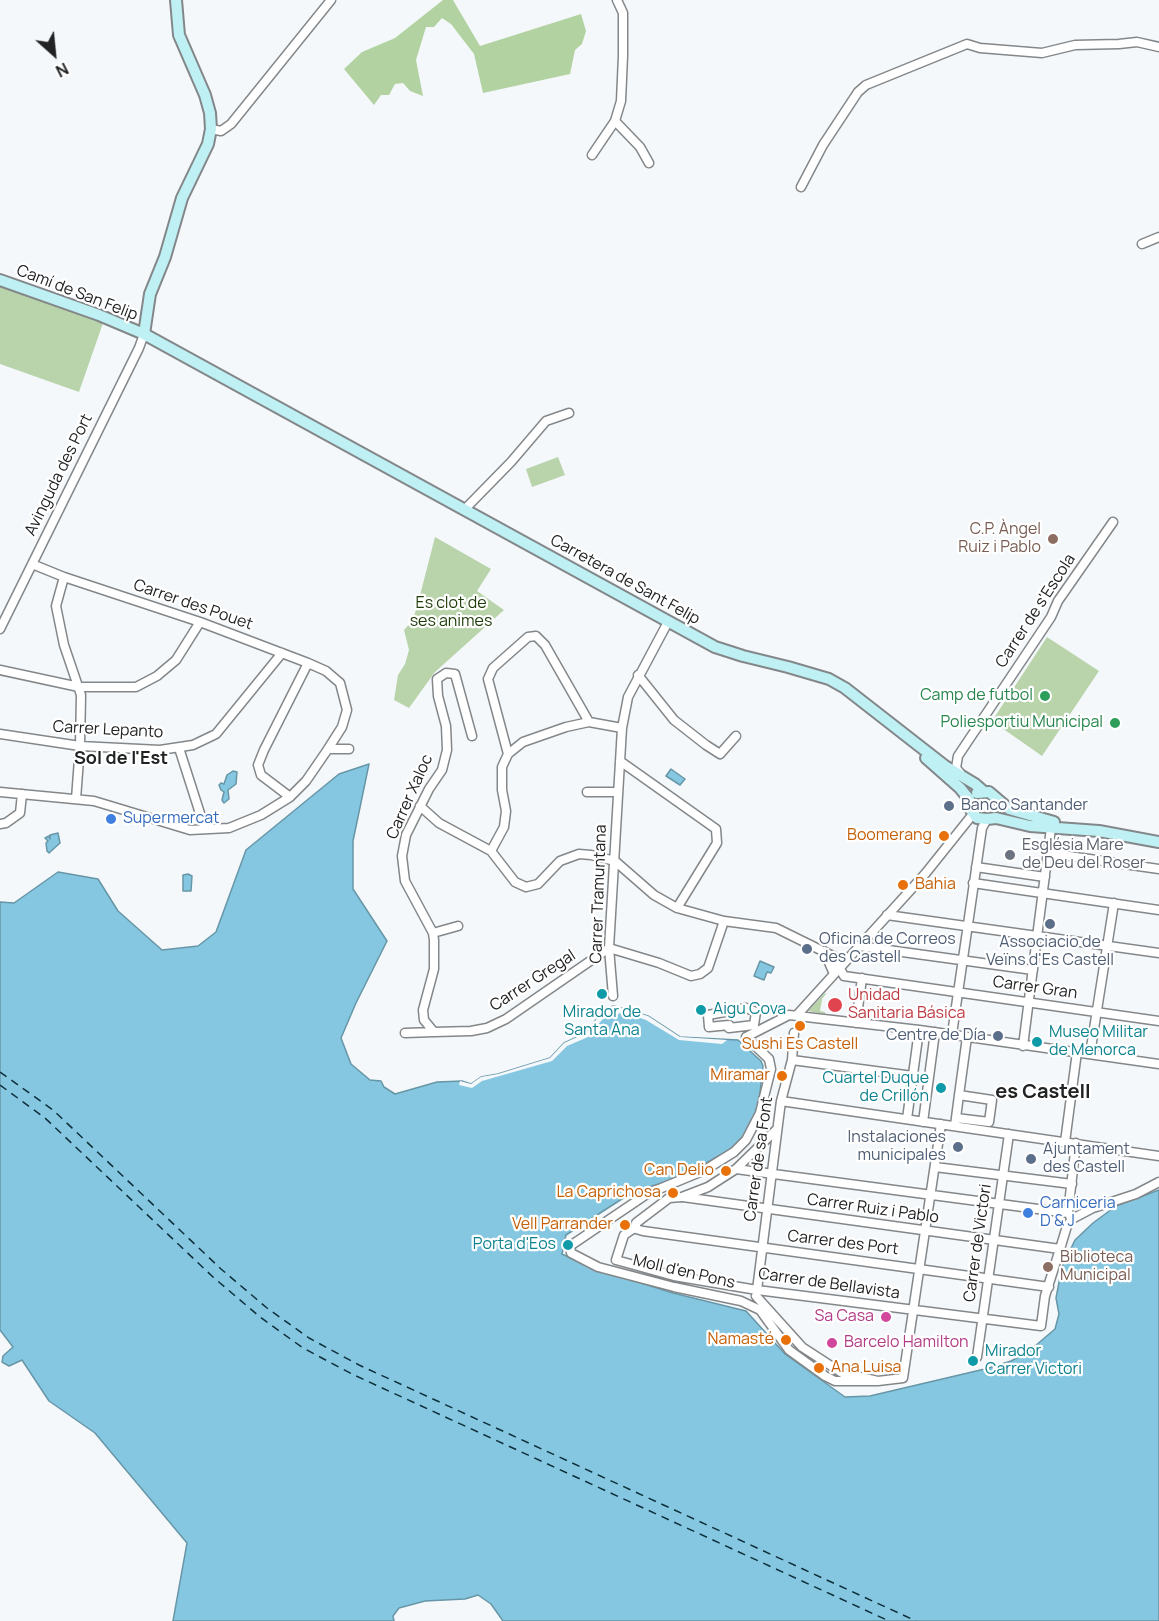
<!DOCTYPE html>
<meta charset="utf-8">
<style>
body{margin:0}
#map{position:relative;width:1159px;height:1621px;overflow:hidden;background:#f5f8fb;font-family:Manrope,sans-serif}
canvas{display:block}
.north{position:absolute;left:24px;top:24px;width:60px;height:60px;-webkit-text-stroke:4px #fff;paint-order:stroke;rotate:153deg;font-size:16px;font-weight:700;line-height:24px;text-align:center;color:#212223}
.north::after{content:'';display:block;margin:auto;width:21px;height:27px;background:#212223;clip-path:polygon(50% 0,100% 100%,50% 72%,0 100%)}
</style>
<div id="map">
<canvas width="1159" height="1621"></canvas>
<div class="north">N</div>
</div>
<script>
const context = document.querySelector('canvas').getContext('2d');
context.lineJoin = 'round';
function fill(path, color) {
  context.fillStyle = color;
  context.fill(path, 'evenodd');
}
function shape(rows) {
  const path = new Path2D();
  for (const r of rows) {
    path.moveTo(r[0], r[1]);
    for (let i = 2; i < r.length; i += 2) path.lineTo(r[i], r[i + 1]);
  }
  return path;
}
function trace(path, color, width, dash) {
  context.strokeStyle = color;
  context.lineWidth = width;
  context.lineCap = dash ? 'butt' : 'round';
  context.setLineDash(dash || []);
  context.stroke(path);
}
function drawText(font, color, halo, rows, align = 'center') {
  context.font = font + ' Manrope,sans-serif';
  context.lineWidth = 4.5;
  context.setLineDash([]);
  context.textBaseline = 'middle';
  context.strokeStyle = halo;
  context.fillStyle = color;
  for (const [text, x, y, turn = 0] of rows) {
    context.save();
    context.translate(x, y);
    context.rotate((+turn || 0) * Math.PI / 180);
    context.textAlign = isNaN(turn) ? turn : align;
    if (halo) context.strokeText(text, 0, 0);
    context.fillText(text, 0, 0);
    context.restore();
  }
}
fill(shape([
 [0,285,103,323,79,392,0,364],
 [558,457,565,475,532,487,526,469],
 [435,537,491,569,477,591,504,610,435,672,409,708,394,700,398,675,405,664,409,650,404,630,412,621,417,607],
 [1047,637,1099,671,1042,756,992,721],
 [825,993,826,994,822,999,820,1011,825,1012,825,1014,808,1011]
]), '#b9d4ab');
fill(shape([
 [443,0,453,0,480,46,581,14,586,31,582,44,575,50,570,74,483,93,474,54,451,24,442,18,434,27,426,27,416,60,423,96,410,91,403,83,395,84,389,95,381,95,374,105,344,69,362,52,395,38]
]), '#b2d3a1');
const water = shape([
 [369,764,353,841,353,889,387,941,356,1003,341,1038,351,1064,370,1080,381,1081,384,1087,395,1094,437,1082,462,1081,471,1084,481,1077,498,1074,550,1058,564,1043,586,1033,598,1017,604,1014,610,1007,614,1006,648,1016,680,1037,738,1040,761,1061,763,1066,759,1101,753,1121,743,1138,731,1149,680,1178,652,1186,625,1197,566,1235,562,1254,587,1266,673,1293,746,1311,785,1354,845,1397,870,1396,989,1368,1011,1361,1028,1352,1055,1329,1059,1314,1056,1298,1062,1267,1075,1240,1093,1223,1116,1206,1159,1190,1159,1621,503,1621,491,1604,478,1595,465,1599,425,1601,399,1608,393,1616,394,1621,173,1621,187,1543,95,1433,49,1401,22,1360,9,1366,2,1362,3,1356,13,1347,0,1330,0,902,14,903,58,872,98,879,118,911,162,950,198,946,216,932,246,850,339,774,369,764],
 [671,769,685,779,680,785,666,776,671,769],
 [233,771,237,772,236,784,228,790,229,799,224,803,222,800,224,792,221,790,219,785,221,783,224,784,227,775,233,771],
 [58,833,60,843,49,853,47,851,46,843,48,841,45,838,49,836,50,839,50,835,58,833],
 [188,874,192,876,191,891,183,891,183,875,188,874],
 [760,961,774,967,771,973,767,972,764,980,754,976,760,961]
]);
fill(water, '#85c7e0');
trace(water, '#6796a7', 1.5);
fill(shape([
 [614,1006,648,1016,680,1037,727,1040,722,1044,679,1040,646,1020,623,1012,609,1018,606,1015,588,1037,567,1046,552,1061,482,1081,472,1088,459,1085,460,1081,471,1084,481,1077,498,1074,550,1058,564,1043,586,1033,598,1017,604,1014,610,1007]
]), '#f5f8fb');
trace(shape([
 [0,1072,53,1110,221,1269,267,1308,309,1338,359,1365,916,1621],
 [0,1085,45,1118,213,1277,260,1317,303,1348,354,1375,889,1621]
]), '#0e2f3a', 1.5, [8, 6]);
const street = shape([
 [617,0,623,13,623,56,621,101,615,121,640,147,649,163],
 [211,129,221,131,231,124,331,0],
 [592,155,615,121],
 [801,187,823,145,858,92,866,85,967,44,980,48,1042,53,1075,45,1119,44,1137,42,1159,47],
 [1142,244,1159,237],
 [465,509,511,462,546,421,569,413],
 [64,577,56,606,64,645,81,695,80,746,76,799],
 [0,629,139,348,144,334],
 [0,670,79,687,136,687,157,676,176,660,200,622],
 [638,675,674,720,706,745,720,754,736,736],
 [0,734,80,746,160,750,193,745,216,734,282,653],
 [472,736,455,674,446,673,437,679,438,696,446,726,447,750,442,770,429,789,406,835,402,856,405,881,433,933,434,940,434,969,423,1010,424,1020,434,1032,471,1031,487,1028,506,1019,609,948,659,963,691,976,700,974,708,968,724,921],
 [179,748,205,829],
 [328,749,349,749],
 [508,754,488,679,493,668,528,637,536,636,545,645,589,722],
 [620,761,716,829,717,843,677,908],
 [961,774,956,768,958,756,1051,617,1058,601,1113,522],
 [0,792,94,801,190,830,229,828,261,815,290,797,306,781,328,749,342,727,347,710,340,683,326,671,308,663,200,622,64,577,32,564],
 [587,792,618,792],
 [290,797,261,775,258,765,264,750,308,663],
 [420,806,439,823,491,851,515,882,526,887,538,884,560,861,579,854,591,855,615,861,654,895,677,908,724,921,776,928,845,962],
 [0,824,6,823,20,813,22,794],
 [491,851,504,827,506,811,502,790,502,767,508,754,523,742,566,727,589,722,622,728],
 [1048,853,1159,869],
 [976,867,1045,877],
 [973,883,1159,910],
 [887,915,1159,953],
 [433,933,458,926],
 [859,946,1033,970],
 [824,951,834,974],
 [833,956,844,976,1159,1021],
 [613,996,609,948,622,728,628,697,668,622],
 [746,1008,756,1012,754,1025,729,1028,729,1025,709,1027,708,1015,746,1008],
 [797,1015,925,874,973,814],
 [856,1023,862,978],
 [405,1033,434,1032],
 [952,1034,982,828,987,819],
 [1023,1046,1051,828],
 [1090,1054,1114,903],
 [792,1060,913,1076],
 [959,1095,967,1037],
 [781,1101,1159,1156],
 [907,1119,919,1030],
 [923,1122,935,1032],
 [955,1126,956,1118,959,1095,992,1100,989,1122,956,1118],
 [777,1129,736,1169,708,1187,682,1197,669,1198,636,1223,636,1227,624,1235,616,1260,674,1276,757,1290,1041,1326,1045,1296,1060,1249,1067,1226,1072,1219],
 [1065,1142,1077,1052],
 [935,1167,1072,1184],
 [736,1169,1068,1213],
 [683,1197,1060,1249],
 [1068,1213,1076,1143],
 [1070,1216,1072,1219,1093,1208,1136,1194,1159,1182],
 [636,1227,636,1229,643,1231,1049,1287],
 [757,1290,781,1101,792,1060,794,1033],
 [756,1296,802,1347,842,1373,878,1381,903,1378,941,1124],
 [977,1357,1009,1134],
 [878,1381,835,1381,825,1376,789,1350,760,1310,741,1301,674,1287,598,1267,571,1253,570,1246,647,1194,705,1170,734,1152,746,1140,760,1113,771,1069,769,1059,746,1037,789,1015,919,1030,1159,1064]
]);
const secondary = shape([
 [0,280,99,315,144,334,715,647,743,656,788,667,829,679,845,688,945,766,975,784,983,791],
 [144,334,150,294,165,257,182,198,208,144,211,129,210,113,205,95,179,35,176,0],
 [926,758,960,788,969,799,971,810,977,818,987,819,996,818,1030,826,1099,831,1159,842],
 [977,793,989,792,1009,809,1054,822]
]);
trace(street, '#848789', 11);
trace(secondary, '#848789', 14);
trace(street, '#fff', 8);
trace(secondary, '#bef0f4', 10);
for (const [x, y, r, color] of [
 [1053,539,6,"#8d6e63"],
 [1045,696,6,"#2e9e5b"],
 [1115,723,6,"#2e9e5b"],
 [949,806,6,"#5c6f8a"],
 [111,819,6,"#3f7fe0"],
 [944,836,6,"#e8710a"],
 [1010,855,6,"#6b7280"],
 [903,885,6,"#e8710a"],
 [1050,924,6,"#5c6f8a"],
 [807,949,6,"#5c6f8a"],
 [602,994,6,"#0f9aa8"],
 [835,1005,8,"#e0444e"],
 [701,1010,6,"#0f9aa8"],
 [800,1026,6,"#e8710a"],
 [998,1036,6,"#5c6f8a"],
 [1037,1042,6,"#0f9aa8"],
 [782,1076,6,"#e8710a"],
 [941,1088,6,"#0f9aa8"],
 [958,1147,6,"#5c6f8a"],
 [1031,1159,6,"#5c6f8a"],
 [726,1171,6,"#e8710a"],
 [673,1193,6,"#e8710a"],
 [1028,1213,6,"#3f7fe0"],
 [625,1225,6,"#e8710a"],
 [568,1245,6,"#0f9aa8"],
 [1048,1267,6,"#8d6e63"],
 [886,1317,6,"#d1479c"],
 [786,1340,6,"#e8710a"],
 [832,1343,6,"#d1479c"],
 [973,1361,6,"#0f9aa8"],
 [819,1368,6,"#e8710a"]
]) {
  const dot = new Path2D();
  dot.arc(x, y, r, 0, 2 * Math.PI);
  context.fillStyle = color;
  context.fill(dot);
  trace(dot, '#fff', 2);
}
drawText('16px', '#212223', '#fff', [
 ["Camí de San Felip",77,293,21],
 ["Avinguda des Port",59,475,-64],
 ["Carretera de Sant Felip",625,580,29],
 ["Carrer des Pouet",193,605,19],
 ["Carrer de s'Escola",1036,611,-57],
 ["Carrer Lepanto",108,730,3],
 ["Carrer Xaloc",410,797,-66],
 ["Carrer Tramuntana",599,894,-88],
 ["Carrer Gregal",533,981,-33],
 ["Carrer Gran",1035,988,8],
 ["Carrer de sa Font",759,1159,-82],
 ["Carrer Ruiz i Pablo",873,1209,8],
 ["Carrer des Port",843,1243,7],
 ["Carrer de Victori",978,1243,-82],
 ["Moll d'en Pons",684,1272,13],
 ["Carrer de Bellavista",829,1284,8]
]);
drawText('16px', '#785e54', '#fff', [
 ["C.P. Àngel",1041,530],
 ["Ruiz i Pablo",1041,548],
 ["Biblioteca",1060,1258,"left"],
 ["Municipal",1060,1276,"left"]
], 'right');
drawText('16px', '#1d3b07', '#fff', [
 ["Es clot de",451,604],
 ["ses animes",451,622]
]);
drawText('16px', '#27864d', '#fff', [
 ["Camp de futbol",1033,696],
 ["Poliesportiu Municipal",1103,723]
], 'right');
drawText('16px', '#4e5e75', '#fff', [
 ["Banco Santander",961,806],
 ["Oficina de Correos",819,940],
 ["des Castell",819,958],
 ["Associacio de",1050,943,"center"],
 ["Veïns d'Es Castell",1050,961,"center"],
 ["Centre de Día",986,1036,"right"],
 ["Instalaciones",946,1138,"right"],
 ["municipales",946,1156,"right"],
 ["Ajuntament",1043,1150],
 ["des Castell",1043,1168]
], 'left');
drawText('16px', '#366cbe', '#fff', [
 ["Supermercat",123,819],
 ["Carniceria",1040,1204],
 ["D & J",1040,1222]
], 'left');
drawText('16px', '#c56008', '#fff', [
 ["Boomerang",932,836],
 ["Bahia",915,885,"left"],
 ["Sushi Es Castell",800,1045,"center"],
 ["Miramar",770,1076],
 ["Can Delio",714,1171],
 ["La Caprichosa",661,1193],
 ["Vell Parrander",613,1225],
 ["Namasté",774,1340],
 ["Ana Luisa",831,1368,"left"]
], 'right');
drawText('16px', '#5b616d', '#fff', [
 ["Església Mare",1022,846],
 ["de Deu del Roser",1022,864]
], 'left');
drawText('16px', '#be3a42', '#fff', [
 ["Unidad",848,996],
 ["Sanitaria Básica",848,1014]
], 'left');
drawText('16px', '#0d838f', '#fff', [
 ["Aigu Cova",713,1010],
 ["Mirador de",602,1013,"center"],
 ["Santa Ana",602,1031,"center"],
 ["Museo Militar",1049,1033],
 ["de Menorca",1049,1051],
 ["Cuartel Duque",929,1079,"right"],
 ["de Crillón",929,1097,"right"],
 ["Porta d'Eos",556,1245,"right"],
 ["Mirador",985,1352],
 ["Carrer Victori",985,1370]
], 'left');
drawText('16px', '#b23c85', '#fff', [
 ["Sa Casa",874,1317],
 ["Barcelo Hamilton",844,1343,"left"]
], 'right');
drawText('bold 18px', '#212223', '#fff', [
 ["Sol de l'Est",121,759]
]);
drawText('bold 20px', '#212223', '#fff', [
 ["es Castell",1043,1092]
]);
</script>
